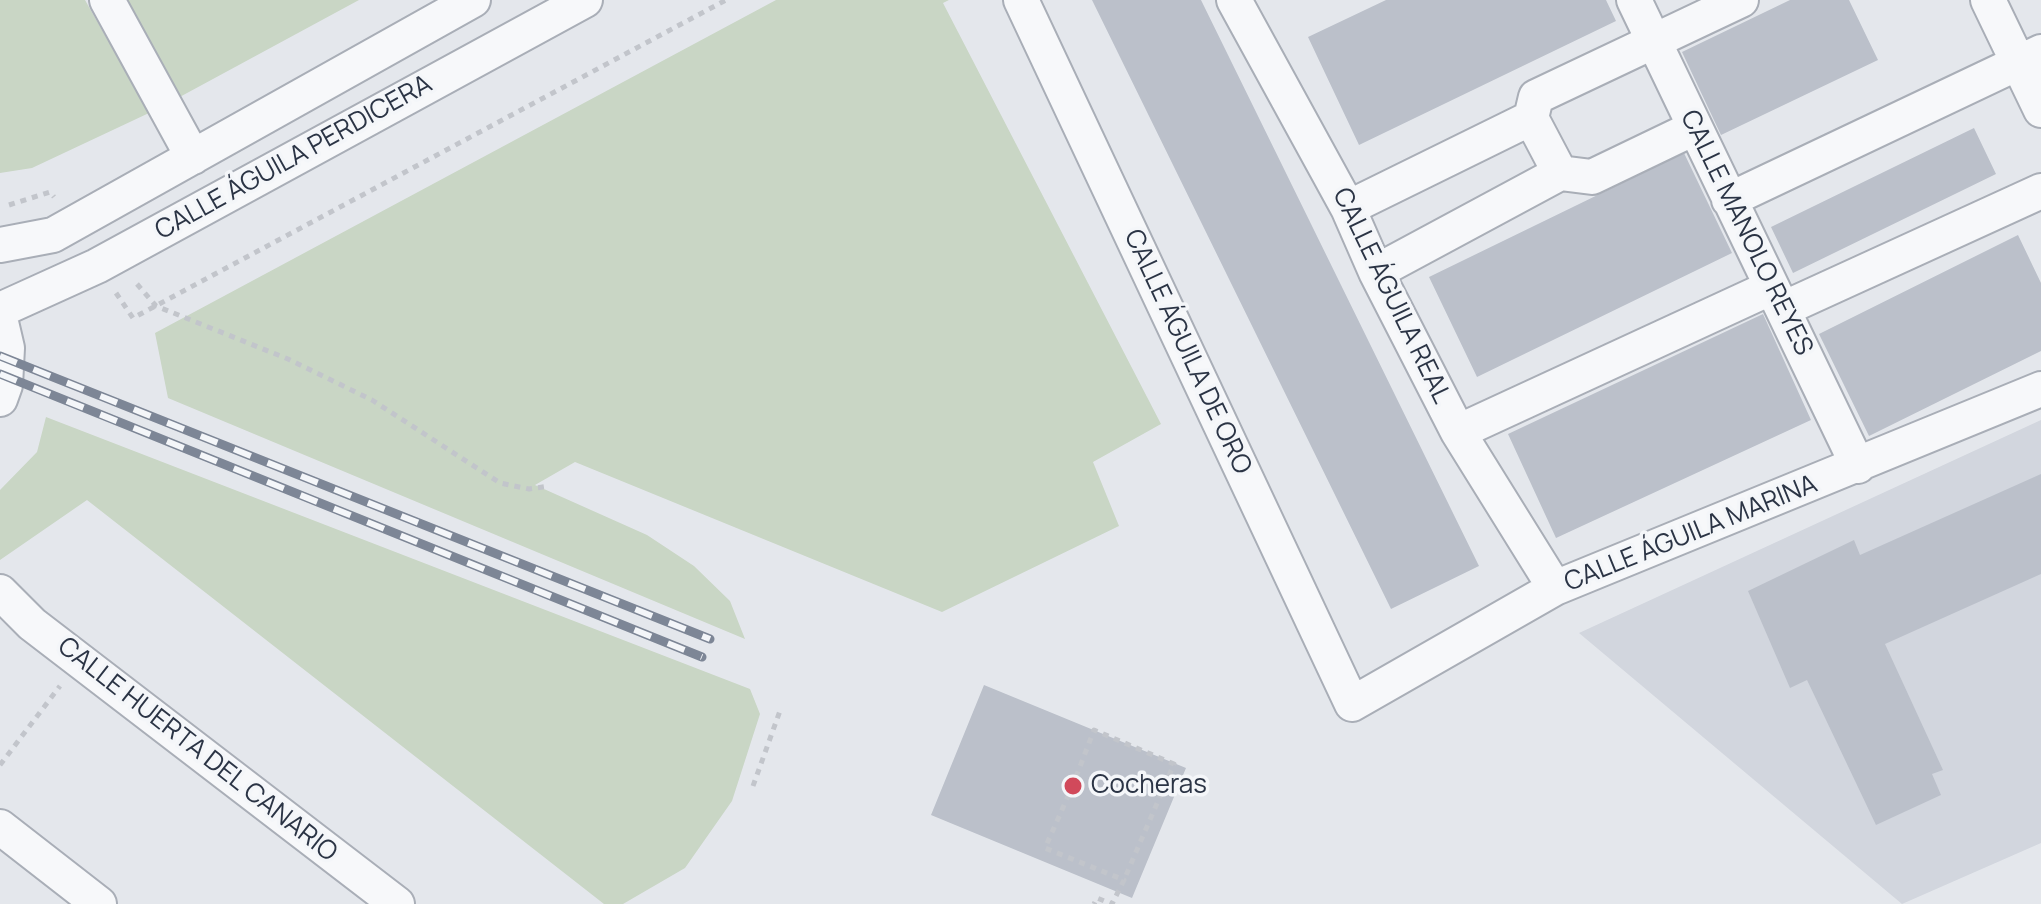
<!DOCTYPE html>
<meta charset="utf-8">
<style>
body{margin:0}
canvas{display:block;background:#e4e7ec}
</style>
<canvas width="2041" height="904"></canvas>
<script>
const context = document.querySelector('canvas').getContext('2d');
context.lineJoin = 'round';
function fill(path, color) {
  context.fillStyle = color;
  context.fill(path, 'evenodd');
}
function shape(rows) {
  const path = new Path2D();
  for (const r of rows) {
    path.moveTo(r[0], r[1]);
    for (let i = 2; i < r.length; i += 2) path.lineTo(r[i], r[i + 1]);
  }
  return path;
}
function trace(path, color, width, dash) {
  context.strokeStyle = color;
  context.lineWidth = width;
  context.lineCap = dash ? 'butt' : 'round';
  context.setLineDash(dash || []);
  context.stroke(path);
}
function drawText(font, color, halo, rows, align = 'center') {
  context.font = font + ' Manrope,sans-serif';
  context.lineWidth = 7;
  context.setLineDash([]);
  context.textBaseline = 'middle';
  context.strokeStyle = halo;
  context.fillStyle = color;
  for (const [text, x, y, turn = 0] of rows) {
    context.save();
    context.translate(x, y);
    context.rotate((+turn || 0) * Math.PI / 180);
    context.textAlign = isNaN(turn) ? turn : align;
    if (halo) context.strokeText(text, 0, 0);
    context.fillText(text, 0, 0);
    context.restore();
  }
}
fill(shape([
 [2041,420,2041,843,1902,904,1579,633]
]), '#d2d6de');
fill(shape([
 [0,0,85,0,149,113,32,168,0,173],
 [122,0,359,0,176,99],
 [776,0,949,0,943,3,1161,424,1093,462,1119,526,942,612,575,462,535,485,647,535,694,566,730,601,745,639,168,398,155,333],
 [46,417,750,689,760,714,732,801,685,868,623,904,604,904,87,500,0,560,0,490,37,452]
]), '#c9d6c5');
fill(shape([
 [1092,0,1201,0,1479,566,1391,609],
 [1386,0,1606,0,1616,21,1359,145,1308,37],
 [1790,0,1849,0,1878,60,1721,135,1682,52],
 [1974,128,1996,174,1793,273,1771,227],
 [1684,153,1732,253,1477,377,1429,277],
 [2018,235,2041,283,2041,351,1869,436,1819,334],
 [1763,314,1811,420,1556,538,1508,434],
 [2041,474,2041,574,1885,644,1943,770,1932,774,1941,795,1876,825,1807,680,1790,688,1748,591,1854,540,1860,555],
 [984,685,1186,768,1132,898,931,815]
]), '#bbc0ca');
const minor = shape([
 [107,0,193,157],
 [1021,0,1352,704,1555,588,2041,389],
 [1234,0,1348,208,1376,272,1458,432,1555,588],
 [1634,0,1858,466],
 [1988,0,2041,110],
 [1531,118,1536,97,1741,0],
 [1560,173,1592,177,1694,128],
 [1729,200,2041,52],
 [1348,208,1531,118,1560,173,1376,272],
 [0,245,53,235,473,0],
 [1783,309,2041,191],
 [0,310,97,266,585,0],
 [0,318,7,348,5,385,0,399],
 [1458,432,1770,288],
 [0,592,32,624,397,904],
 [0,827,99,904]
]);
trace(minor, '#a9aeb7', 38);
trace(shape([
 [9,205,50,192,54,197],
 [137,284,156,306,288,359,372,400,500,483,529,489,549,486],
 [116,293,133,318,726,0],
 [0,765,60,686],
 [1076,777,1094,730,1174,764,1124,880],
 [753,786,781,708],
 [1069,794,1045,848,1124,880,1112,904,1097,898,1094,904]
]), '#c2c5cb', 5, [6, 6]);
trace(minor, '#f7f8fa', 34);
const rail = shape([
 [0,356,710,639],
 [0,374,702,657]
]);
trace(rail, '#7d8696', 9);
trace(rail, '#f4f6f9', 6, [18]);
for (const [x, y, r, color] of [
 [1073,786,10,"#d1495b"]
]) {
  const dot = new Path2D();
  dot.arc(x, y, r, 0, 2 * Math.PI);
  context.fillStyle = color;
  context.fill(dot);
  trace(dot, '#f4f6f9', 3);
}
drawText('26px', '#2b3445', '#f4f6f9', [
 ["CALLE ÁGUILA PERDICERA",294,158,-29],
 ["CALLE MANOLO REYES",1746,233,64],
 ["CALLE ÁGUILA REAL",1391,296,64],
 ["CALLE ÁGUILA DE ORO",1187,352,65],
 ["CALLE ÁGUILA MARINA",1691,534,-22],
 ["CALLE HUERTA DEL CANARIO",197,750,38]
]);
drawText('26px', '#2b3445', '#f4f6f9', [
 ["Cocheras",1091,786]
], 'left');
</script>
